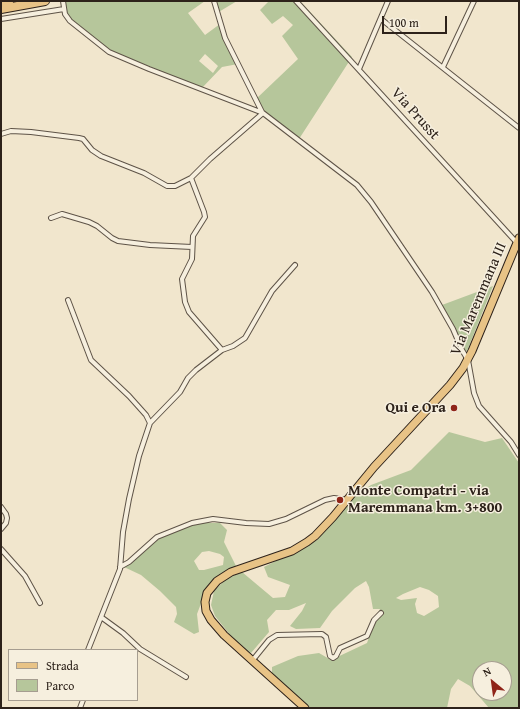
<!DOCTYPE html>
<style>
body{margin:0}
#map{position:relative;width:520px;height:709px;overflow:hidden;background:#f1e6cd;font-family:"Gentium Book Plus",serif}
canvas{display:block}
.frame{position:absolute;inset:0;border:2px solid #2d221a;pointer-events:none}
.legend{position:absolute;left:8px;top:649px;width:130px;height:52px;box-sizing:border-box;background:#f6efde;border:1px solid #a69d90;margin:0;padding:5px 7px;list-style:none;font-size:12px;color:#2d221a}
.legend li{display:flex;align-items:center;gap:8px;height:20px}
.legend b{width:20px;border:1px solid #a69d90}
.north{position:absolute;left:472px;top:661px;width:40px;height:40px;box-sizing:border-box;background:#f6efde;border:1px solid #a69d90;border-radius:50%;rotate:331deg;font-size:11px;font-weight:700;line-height:16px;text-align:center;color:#2d221a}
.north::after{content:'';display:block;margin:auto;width:14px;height:18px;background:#8f2418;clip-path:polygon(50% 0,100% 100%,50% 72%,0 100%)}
.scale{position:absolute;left:382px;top:16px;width:65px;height:18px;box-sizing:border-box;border:2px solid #2d221a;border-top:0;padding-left:5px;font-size:12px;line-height:14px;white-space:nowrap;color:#2d221a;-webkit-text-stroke:3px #f6efde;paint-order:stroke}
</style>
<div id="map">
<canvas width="520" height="709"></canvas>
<div class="frame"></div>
<ul class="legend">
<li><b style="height:5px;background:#e8c386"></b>Strada</li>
<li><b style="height:11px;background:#b6c69b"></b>Parco</li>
</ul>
<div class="north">N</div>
<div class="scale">100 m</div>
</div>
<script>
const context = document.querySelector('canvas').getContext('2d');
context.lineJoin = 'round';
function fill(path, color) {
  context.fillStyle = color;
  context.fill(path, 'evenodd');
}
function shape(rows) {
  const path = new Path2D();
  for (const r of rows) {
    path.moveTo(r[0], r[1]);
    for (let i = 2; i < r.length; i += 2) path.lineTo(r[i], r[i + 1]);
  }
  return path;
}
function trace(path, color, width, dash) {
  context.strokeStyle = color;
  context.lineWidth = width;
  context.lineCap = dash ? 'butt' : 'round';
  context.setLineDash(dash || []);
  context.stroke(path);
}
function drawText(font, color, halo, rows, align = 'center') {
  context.font = font + ' "Gentium Book Plus",serif';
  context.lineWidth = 3;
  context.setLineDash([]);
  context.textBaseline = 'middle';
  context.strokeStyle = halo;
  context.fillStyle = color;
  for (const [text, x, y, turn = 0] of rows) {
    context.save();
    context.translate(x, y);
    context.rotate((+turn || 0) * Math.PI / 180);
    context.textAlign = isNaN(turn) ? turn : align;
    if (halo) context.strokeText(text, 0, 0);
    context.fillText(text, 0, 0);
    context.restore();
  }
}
fill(shape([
 [60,1,205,1,188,13,205,35,220,24,238,64,222,67,201,89,116,55,72,24],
 [205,54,218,66,213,73,199,61],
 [214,1,237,1,217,13],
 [269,1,300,1,352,57,299,139,263,113,256,99,298,59,282,36,293,25,283,16,272,24,260,10],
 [493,286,467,351,464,350,453,324,442,305],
 [449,432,485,442,502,438,519,463,519,708,489,708,470,686,458,679,451,689,447,708,310,708,272,674,272,667,298,656,319,653,331,660,367,643,376,617,380,609,373,609,369,587,366,581,355,588,332,611,320,628,296,629,290,626,302,611,306,603,289,610,276,610,267,620,269,632,251,653,239,646,215,616,211,605,214,591,226,579,242,572,273,598,285,597,290,585,268,577,264,567,317,540,357,494,371,485,411,470],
 [420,587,429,590,438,596,439,607,424,616,417,613,415,604,417,598,401,600,396,598,403,594],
 [480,669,504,669,504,693,480,693],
 [198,523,220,523,227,530,224,542,236,566,217,577,208,585,197,614,199,632,194,634,174,622,177,614,176,607,160,591,141,575,124,567,136,556,155,539,174,530],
 [209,551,220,554,224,557,223,565,204,570,199,570,194,561,202,552]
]), '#b6c69b');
const street = shape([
 [63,1,65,14,70,21,109,52,149,69,263,113,357,185,371,202,432,292,453,329,462,350,468,360,474,393,479,406,511,442,519,455],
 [214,1,225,38,262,112],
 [296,1,518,244],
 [1,19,64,9],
 [381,19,519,128],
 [443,67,474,1],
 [359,69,388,1],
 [1,134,11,131,31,132,79,138,83,139,92,150,101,156,144,173,167,186,175,186,191,178],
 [51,218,62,214,89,222,97,226,112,238,118,241,150,245,192,247],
 [68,300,91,360,129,396,146,415,150,423],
 [222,350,189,312,185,302,182,279,192,259,193,236,205,217,204,212,191,178,210,159,263,113],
 [1,507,6,514,7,518,6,523,1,529],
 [1,549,25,576,40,603],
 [120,567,129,562,157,537,192,523,213,519,246,523,269,524,286,519,325,500,334,498,348,500],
 [101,617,123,633,140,649,186,677],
 [88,650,120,569,123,532,129,499,139,456,150,423,180,392,188,378,196,370,222,350,233,346,245,338,272,291,295,265],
 [252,661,269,640,277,635,322,634,326,637,330,656,333,658,336,656,340,648,367,636,374,620,381,613],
 [80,708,83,700]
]);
const primary = shape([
 [305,708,224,635,211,620,206,611,205,602,207,593,217,581,231,572,292,551,307,542,315,536,333,517,374,467,450,385,463,368,472,351,519,238]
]);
const highway = shape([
 [1,3,9,1],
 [1,9,45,1]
]);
trace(street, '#5e5347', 6);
trace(primary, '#2d221a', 9);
trace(highway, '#2d221a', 10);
trace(street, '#f6efde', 4);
trace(primary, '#e8c386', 7);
trace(highway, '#e8c386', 8);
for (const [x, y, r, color] of [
 [454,408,4,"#8f2418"],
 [340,500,4,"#8f2418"]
]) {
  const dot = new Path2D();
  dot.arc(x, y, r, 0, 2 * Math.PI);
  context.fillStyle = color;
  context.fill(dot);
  trace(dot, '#f6efde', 1.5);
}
drawText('15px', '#2d221a', '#f6efde', [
 ["Via Prusst",415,114,48],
 ["Via Maremmana III",479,299,-67]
]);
drawText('bold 15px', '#2d221a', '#f6efde', [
 ["Qui e Ora",446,408],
 ["Monte Compatri - via",348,491,"left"],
 ["Maremmana km. 3+800",348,508,"left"]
], 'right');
</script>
